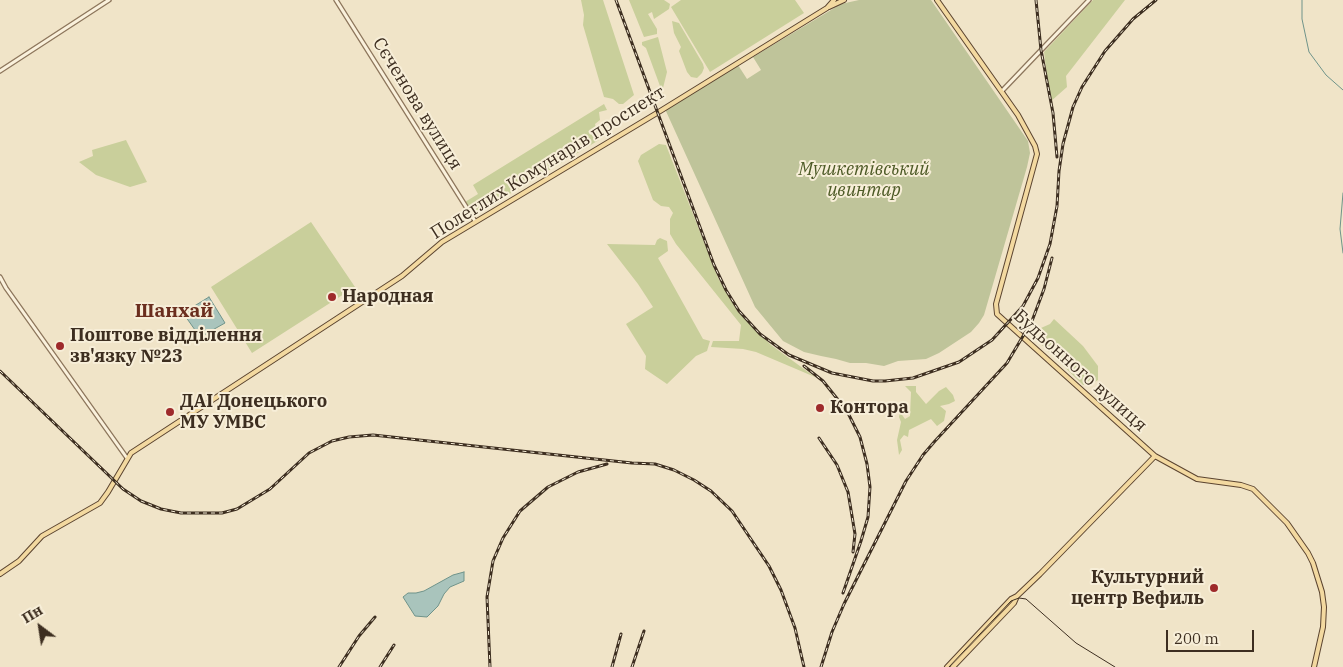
<!DOCTYPE html>
<meta charset="utf-8">
<style>
body{margin:0}
#map{position:relative;width:1343px;height:667px;overflow:hidden;background:#f0e4c8;font-family:"IBM Plex Serif",serif}
canvas{display:block}
.north{position:absolute;left:15px;top:602px;width:50px;height:50px;-webkit-text-stroke:4px #f7eed8;paint-order:stroke;rotate:329deg;font-size:14px;font-weight:700;line-height:20px;text-align:center;color:#3d2e20}
.north::after{content:'';display:block;margin:auto;width:18px;height:22px;background:#3d2e20;clip-path:polygon(50% 0,100% 100%,50% 72%,0 100%)}
.scale{position:absolute;left:1166px;top:630px;width:88px;height:22px;box-sizing:border-box;border:2px solid #3d2e20;border-top:0;padding-left:6px;font-size:15px;line-height:18px;white-space:nowrap;color:#3d2e20;-webkit-text-stroke:4px #f7eed8;paint-order:stroke}
</style>
<div id="map">
<canvas width="1343" height="667"></canvas>
<div class="north">Пн</div>
<div class="scale">200 m</div>
</div>
<script>
const context = document.querySelector('canvas').getContext('2d');
context.lineJoin = 'round';
function fill(path, color) {
  context.fillStyle = color;
  context.fill(path, 'evenodd');
}
function shape(rows) {
  const path = new Path2D();
  for (const r of rows) {
    path.moveTo(r[0], r[1]);
    for (let i = 2; i < r.length; i += 2) path.lineTo(r[i], r[i + 1]);
  }
  return path;
}
function trace(path, color, width, dash) {
  context.strokeStyle = color;
  context.lineWidth = width;
  context.lineCap = dash ? 'butt' : 'round';
  context.setLineDash(dash || []);
  context.stroke(path);
}
function drawText(font, color, halo, rows, align = 'center') {
  context.font = font + ' "IBM Plex Serif",serif';
  context.lineWidth = 4;
  context.setLineDash([]);
  context.textBaseline = 'middle';
  context.strokeStyle = halo;
  context.fillStyle = color;
  for (const [text, x, y, turn = 0] of rows) {
    context.save();
    context.translate(x, y);
    context.rotate((+turn || 0) * Math.PI / 180);
    context.textAlign = isNaN(turn) ? turn : align;
    if (halo) context.strokeText(text, 0, 0);
    context.fillText(text, 0, 0);
    context.restore();
  }
}
fill(shape([
 [581,0,603,0,634,95,623,104,619,104,613,99,604,97,583,25,584,15],
 [629,0,664,0,670,4,669,9,654,19,652,12,648,14,657,29,657,34,644,37],
 [681,0,795,0,804,13,710,72,671,7],
 [1093,0,1125,0,1066,76,1067,87,1050,102,1044,52],
 [672,21,679,23,703,64,704,68,702,73,697,78,691,77,687,72,679,51,681,47,674,33],
 [658,37,667,72,663,88,660,86,646,48,642,45,642,42],
 [604,104,607,110,599,112,600,120,595,124,599,140,473,216,465,202,478,194,473,185],
 [126,140,147,182,130,187,96,175,79,162,93,156,92,150],
 [659,144,666,145,718,278,738,312,771,345,815,377,756,352,743,349,711,347,713,341,739,341,741,325,676,244,670,234,670,219,673,213,669,207,661,206,653,200,638,161,641,155],
 [311,222,355,287,252,353,211,287],
 [660,238,667,241,668,251,658,258,703,339,710,341,707,351,696,356,667,384,645,369,646,356,626,324,653,307,638,284,607,244,655,245,657,240],
 [1054,319,1083,346,1098,366,1098,380,1090,385,1083,385,1042,345,1041,328,1050,324],
 [905,386,916,386,916,392,926,404,939,391,946,387,953,395,955,401,949,404,940,406,946,411,944,421,937,426,931,419,909,430,908,437,904,435,900,440,902,450,899,455,897,440,901,422,899,417,900,412,905,419,910,416,911,392]
]), '#c9cf9b');
fill(shape([
 [859,0,931,0,1028,141,1030,153,1027,167,984,315,979,323,971,332,939,353,926,359,898,361,884,366,866,363,850,363,836,359,821,356,804,352,783,341,755,307,665,109,738,65,747,79,761,70,753,57,841,4]
]), '#bfc49a');
const water = shape([
 [209,297,225,323,200,337,183,313,209,297],
 [464,572,464,581,450,587,444,594,438,606,427,617,415,616,403,597,408,593,416,593,424,591,453,575,464,572]
]);
fill(water, '#a9c4bc');
trace(water, '#6f938a', 1);
trace(shape([
 [1302,0,1302,19,1309,52,1326,75,1343,90],
 [1343,193,1340,229,1343,253]
]), '#6f938a', 1);
const minor = shape([
 [336,0,475,221],
 [0,71,109,0],
 [1002,91,1089,0],
 [0,277,6,288,127,458]
]);
const major = shape([
 [937,0,1018,115,1035,146,1037,154,996,304,997,314,1155,456,1197,479,1241,485,1253,489,1287,523,1308,553,1313,563,1322,592,1324,607,1323,627,1314,667],
 [829,7,844,0],
 [0,574,19,561,42,536,100,503,108,492,131,453,402,276,442,242,657,113,827,8,834,0],
 [947,667,1011,599,1017,596,1040,574,1155,456],
 [953,667,1014,603,1017,596]
]);
trace(minor, '#8d765c', 5.5);
trace(major, '#5b4430', 6);
trace(minor, '#faf1dc', 3);
trace(major, '#f3d9a0', 4);
trace(shape([
 [949,667,1011,601,1019,598,1026,599,1076,643,1115,667]
]), '#3d2e20', 1);
const rail = shape([
 [616,0,714,265,726,290,739,311,760,334,789,355,832,373,873,381,885,381,913,378,959,362,992,340,1023,306,1038,278,1050,244,1057,206,1059,171,1063,144,1073,107,1082,87,1105,51,1133,19,1156,0],
 [1036,0,1041,50,1053,113,1057,157],
 [804,366,823,381,847,411,860,437,867,464,870,487,868,517,861,541,843,593],
 [0,371,123,489,141,501,161,509,181,513,222,513,237,509,270,489,309,453,332,441,349,437,373,435,632,463,655,464,674,470,694,480,711,491,732,511,769,566,781,590,795,628,804,667],
 [819,438,837,465,848,492,855,534,853,552],
 [339,667,359,636,375,617],
 [380,667,394,645],
 [490,667,487,597,493,561,503,538,520,511,548,487,578,472,607,464],
 [612,667,621,634],
 [632,667,644,631],
 [821,667,832,632,844,604,906,481,923,455,935,441,1007,363,1032,321,1044,289,1052,258]
]);
trace(rail, '#3d2e20', 3);
trace(rail, '#f7eed8', 1, [4]);
for (const [x, y, r, color] of [
 [332,297,5,"#9e2a2b"],
 [60,346,5,"#9e2a2b"],
 [820,408,5,"#9e2a2b"],
 [170,412,5,"#9e2a2b"],
 [1214,588,5,"#9e2a2b"]
]) {
  const dot = new Path2D();
  dot.arc(x, y, r, 0, 2 * Math.PI);
  context.fillStyle = color;
  context.fill(dot);
  trace(dot, '#f7eed8', 2);
}
drawText('18px', '#3d2e20', '#f7eed8', [
 ["Сєченова вулиця",417,104,58],
 ["Полеглих Комунарів проспект",548,163,-32],
 ["Будьонного вулиця",1080,371,42]
]);
drawText('italic 18px', '#4d5a26', '#f7eed8', [
 ["Мушкетівський",864,170],
 ["цвинтар",864,191]
]);
drawText('bold 18px', '#3d2e20', '#f7eed8', [
 ["Народная",342,297],
 ["Поштове відділення",70,336],
 ["зв'язку №23",70,357],
 ["ДАІ Донецького",180,402],
 ["МУ УМВС",180,423],
 ["Контора",830,408],
 ["Культурний",1204,578,"right"],
 ["центр Вефиль",1204,599,"right"]
], 'left');
drawText('bold 19px', '#6b2e1e', '#f7eed8', [
 ["Шанхай",174,312]
]);
</script>
